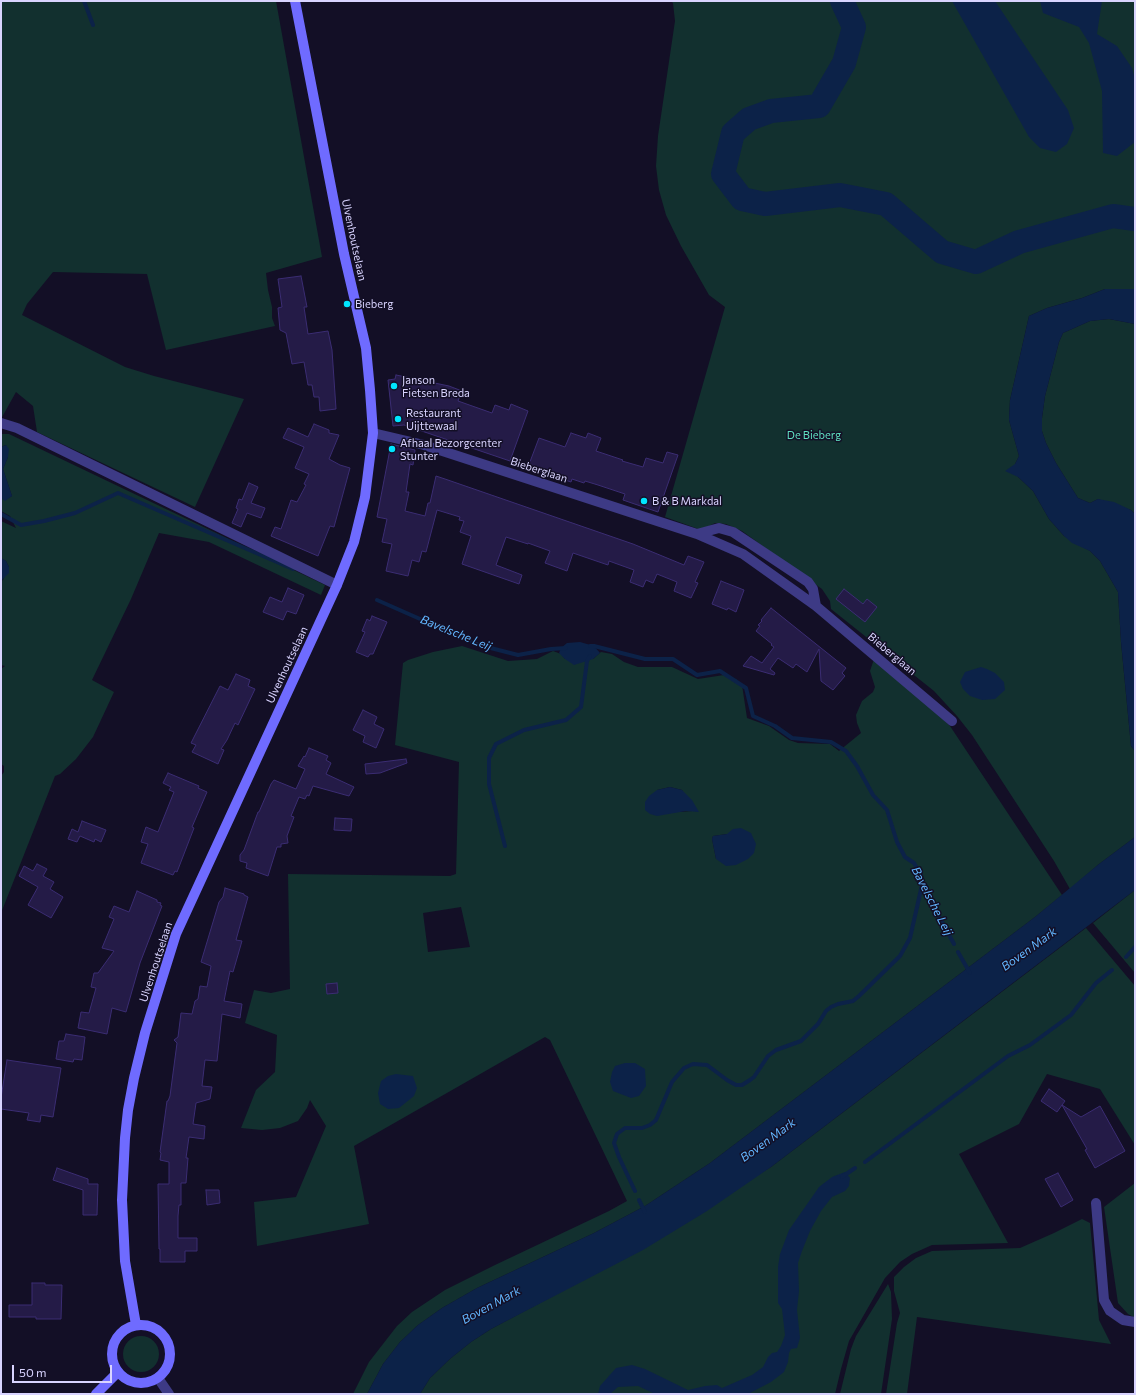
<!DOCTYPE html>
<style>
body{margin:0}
#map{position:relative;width:1136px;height:1395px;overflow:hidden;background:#130f26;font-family:Commissioner,sans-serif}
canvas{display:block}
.frame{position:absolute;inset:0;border:2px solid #d9d4ff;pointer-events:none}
.scale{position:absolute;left:12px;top:1365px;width:100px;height:18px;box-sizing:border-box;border:2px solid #d9d4ff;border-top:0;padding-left:5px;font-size:12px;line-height:14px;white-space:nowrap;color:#d9d4ff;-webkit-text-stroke:3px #130f26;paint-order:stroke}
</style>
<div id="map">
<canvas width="1136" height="1395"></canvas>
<div class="frame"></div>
<div class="scale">50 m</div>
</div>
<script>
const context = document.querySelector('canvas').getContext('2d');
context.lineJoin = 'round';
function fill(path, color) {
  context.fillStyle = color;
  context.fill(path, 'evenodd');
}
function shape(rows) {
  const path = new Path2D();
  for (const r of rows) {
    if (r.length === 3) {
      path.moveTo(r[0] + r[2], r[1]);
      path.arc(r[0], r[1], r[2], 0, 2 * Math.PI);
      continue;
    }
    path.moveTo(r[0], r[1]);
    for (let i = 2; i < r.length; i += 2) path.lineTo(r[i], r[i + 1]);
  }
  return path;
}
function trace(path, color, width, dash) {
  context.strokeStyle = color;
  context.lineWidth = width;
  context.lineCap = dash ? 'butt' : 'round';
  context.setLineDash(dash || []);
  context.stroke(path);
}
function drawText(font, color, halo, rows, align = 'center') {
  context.font = font + ' Commissioner,sans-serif';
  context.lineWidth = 3;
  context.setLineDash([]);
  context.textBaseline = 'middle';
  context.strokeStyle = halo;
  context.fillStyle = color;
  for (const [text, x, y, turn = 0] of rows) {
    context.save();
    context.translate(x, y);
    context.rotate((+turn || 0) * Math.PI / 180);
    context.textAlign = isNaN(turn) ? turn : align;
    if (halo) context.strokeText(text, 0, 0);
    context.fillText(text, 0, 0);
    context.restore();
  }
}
fill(shape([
 [1,1,276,1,322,257,266,273,268,290,272,307,272,318,275,326,166,350,147,274,53,272,27,304,22,315,125,367,154,376,244,399,195,507,37,432,33,406,16,392,1,419],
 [671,1,1135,1,1135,289,1105,289,1082,298,1047,308,1029,316,1010,400,1009,420,1019,456,1015,464,1018,477,1033,491,1049,519,1064,536,1090,551,1100,561,1118,592,1121,642,1131,746,1135,751,1135,837,1099,864,1070,889,1054,861,972,735,957,716,934,691,831,609,830,601,822,589,742,531,726,524,715,523,707,527,704,531,665,517,725,307,709,295,681,246,666,215,659,190,656,166,658,136,675,21,673,3],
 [1109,319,1135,324,1135,514,1131,510,1098,499,1090,503,1078,498,1056,463,1046,443,1042,431,1042,418,1045,396,1059,342,1063,333,1090,321],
 [1,434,9,434,325,585,321,595,209,542,159,533,131,599,92,680,114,692,93,737,76,759,60,774,55,776,1,913,1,776,4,772,4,766,1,764,1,669,5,666,1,665,1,581,3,580,9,567,6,561,1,558,1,521,16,528,10,516,1,511,1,498,5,500,12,496,3,469,8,457,6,445,1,447],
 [462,646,508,661,537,659,553,651,561,654,565,659,593,659,601,652,612,654,624,662,638,667,672,667,698,679,724,675,736,679,742,685,747,718,769,726,789,740,798,743,830,744,839,751,861,733,857,723,856,715,862,701,873,692,875,687,870,671,874,659,935,711,950,726,1062,895,1035,917,710,1163,645,1206,594,1233,477,1288,442,1308,418,1325,400,1342,383,1364,367,1394,353,1394,369,1362,397,1326,412,1312,445,1290,495,1265,609,1211,627,1201,550,1040,545,1037,354,1146,369,1224,257,1246,254,1202,296,1197,326,1126,310,1100,307,1108,298,1121,280,1128,262,1130,241,1128,256,1090,275,1072,277,1035,245,1023,254,990,271,993,290,989,288,874,450,876,456,874,459,762,395,745,403,663,408,660,433,652],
 [670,787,682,790,692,811,679,812,657,790],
 [727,834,716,859,712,839,713,836],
 [461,907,470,947,428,952,423,913],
 [1135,890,1135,973,1093,923],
 [1086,928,1135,986,1135,1145,1100,1089,1047,1074,1019,1124,959,1154,1008,1243,932,1245,912,1254,900,1262,885,1278,849,1341,841,1369,835,1394,420,1394,430,1378,451,1358,471,1342,491,1329,549,1298,771,1167],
 [1135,1183,1135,1318,1128,1314,1118,1303,1104,1207],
 [1082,1219,1090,1223,1099,1320,1111,1344,917,1317,907,1394,886,1394,897,1323,900,1313,894,1291,894,1277,904,1267,916,1258,932,1251,1020,1248,1054,1233],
 [888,1284,891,1292,892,1319,881,1394,840,1394,851,1349,856,1336],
 [141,1354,18]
]), '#12302f');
fill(shape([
 [952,1,995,1,1068,110,1074,128,1067,144,1056,152,1040,148,1029,137],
 [1040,1,1102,1,1097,34,1117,46,1132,68,1135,79,1135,142,1117,156,1103,153,1102,91,1089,43,1079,27,1043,13],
 [1105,289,1135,289,1135,324,1109,319,1090,321,1063,333,1059,342,1045,396,1042,418,1042,431,1046,443,1056,463,1078,498,1090,503,1098,499,1114,502,1131,510,1135,514,1135,751,1131,746,1121,642,1118,592,1100,561,1090,551,1072,543,1064,536,1049,519,1033,491,1018,477,1005,471,1015,464,1019,456,1009,420,1010,400,1029,316,1047,308,1082,298],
 [6,445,9,449,8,457,3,469,12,496,5,501,1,498,1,447],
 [1,558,6,561,9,567,9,573,1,581],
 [580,642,594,646,600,653,593,659,574,665,565,659,559,653,561,648,567,643],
 [981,667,987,669,995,673,1004,682,1005,690,995,699,982,700,970,696,963,689,960,682,965,672],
 [670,787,682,790,692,800,699,812,686,811,657,816,650,814,645,810,645,802,649,796,657,790],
 [741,828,751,833,756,844,754,853,748,859,736,865,726,866,716,859,712,839,713,836,727,834,733,829],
 [1135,837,1135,890,771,1167,707,1211,643,1250,491,1329,471,1342,451,1358,430,1378,420,1394,367,1394,383,1364,400,1342,418,1325,442,1308,477,1288,594,1233,645,1206,710,1163,1035,917,1099,864],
 [625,1063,635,1063,645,1069,646,1086,639,1096,631,1098,613,1091,610,1082,612,1072,615,1066],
 [396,1074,413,1076,417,1088,414,1096,399,1108,388,1109,380,1104,378,1093,381,1081,388,1076],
 [845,1172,850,1178,849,1186,845,1191,832,1197,821,1211,810,1231,802,1251,798,1263,799,1291,797,1310,800,1338,797,1348,791,1349,789,1353,788,1362,784,1372,771,1382,748,1394,655,1394,638,1386,618,1387,610,1394,598,1394,600,1386,616,1368,632,1365,645,1369,688,1390,705,1386,717,1385,722,1388,752,1375,763,1367,768,1357,772,1353,777,1352,781,1346,785,1335,782,1309,778,1303,778,1267,780,1254,789,1230,819,1187,832,1177]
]), '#0c2248');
trace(shape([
 [84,1,93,25],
 [1,514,21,525,44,521,75,513,118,493,293,569],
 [377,600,479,645,518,655,551,649,566,648],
 [590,646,594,646,645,659,673,659,697,675,720,671,746,688,753,716,775,726,792,738,831,742,846,751,857,766,873,795,887,810,897,842,905,857,914,863,921,875,922,885,954,944],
 [505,846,489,784,489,758,496,744,524,730,566,720,581,707,587,661,590,656],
 [958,952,970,973],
 [1126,957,1135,947],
 [865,1162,1008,1056,1030,1045,1071,1015,1096,983,1112,970],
 [842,1177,855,1168],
 [635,1191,619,1157,614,1143,617,1134,625,1128,642,1128,650,1125,656,1120,672,1082,684,1068,693,1064,707,1065,727,1080,736,1085,742,1085,750,1080,754,1077,768,1056,776,1050,801,1041,818,1024,826,1011,831,1007,838,1004,853,1001,859,996,900,956,910,938,922,885],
 [639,1200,645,1212]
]), '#0c2248', 4);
trace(shape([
 [842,1,854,27,844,63,819,106,771,111,749,119,733,133,723,174,742,199,765,204,840,195,886,204,942,252,976,262,1019,242,1113,216,1135,219]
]), '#0c2248', 24);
const building = shape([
 [301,276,307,307,304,307,308,334,328,331,332,350,336,409,320,411,319,397,314,397,312,385,308,385,304,362,292,364,286,333,280,330,278,308,282,307,278,279,301,276],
 [396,375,449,386,462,391,458,401,492,413,495,405,509,410,511,404,528,411,510,461,404,425,393,426,388,380,395,379,396,375],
 [314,424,329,430,329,433,339,435,329,459,340,465,350,468,334,527,330,526,318,556,271,536,275,527,281,529,291,500,297,502,306,485,304,484,309,474,295,468,304,447,283,438,288,428,308,437,314,424],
 [571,433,586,438,588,433,601,438,596,451,623,460,622,461,643,467,646,458,663,463,667,452,678,455,658,512,623,500,625,494,598,485,585,481,584,483,572,479,571,482,528,467,539,438,565,447,571,433],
 [391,444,415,450,413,465,410,464,406,492,409,492,405,511,425,516,428,503,430,503,436,476,445,479,633,544,684,565,688,556,704,562,695,582,698,583,691,598,674,591,677,582,657,574,653,583,646,580,643,587,630,582,634,570,609,561,608,565,573,553,567,571,545,563,550,551,528,543,528,544,506,537,496,565,522,575,519,584,462,564,471,536,460,532,464,521,459,520,460,517,437,510,426,552,422,551,419,562,412,560,408,576,386,571,392,544,382,542,387,519,377,517,391,444],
 [249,483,258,487,251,503,265,508,261,518,247,513,241,527,232,523,238,509,236,508,239,499,242,500,249,483],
 [721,581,744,590,736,612,728,608,727,610,712,604,721,581],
 [288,588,304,595,296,614,287,611,283,620,263,612,270,597,282,602,288,588],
 [844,589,863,604,867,599,877,607,865,622,836,599,844,589],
 [771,608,846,668,842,673,845,676,833,690,821,681,819,649,807,672,796,664,793,668,778,658,770,669,775,673,774,675,743,666,751,656,762,663,774,647,771,645,772,644,756,631,760,626,758,625,762,621,761,620,771,608],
 [372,616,387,622,373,654,370,654,368,657,356,652,365,632,362,631,367,619,370,621,372,616],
 [236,674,250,680,248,686,255,689,238,725,235,723,227,740,221,749,224,750,218,764,192,752,196,745,191,743,220,686,228,690,236,674],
 [363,710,377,717,374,724,384,729,376,748,363,742,365,736,353,730,363,710],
 [309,748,328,756,326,760,331,763,326,774,354,787,349,796,313,786,309,796,307,795,305,799,299,797,291,816,294,817,287,836,288,843,281,844,281,847,277,847,268,876,246,868,247,863,240,861,240,855,244,850,258,812,259,812,271,784,274,780,296,789,305,769,298,766,304,756,305,757,309,748],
 [406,759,407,763,380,773,366,774,365,764,406,759],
 [168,773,199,786,198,788,207,792,192,827,194,828,177,872,175,871,173,875,141,863,148,844,141,842,146,827,158,832,174,792,169,790,171,787,163,783,168,773],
 [335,818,352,819,351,831,334,830,335,818],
 [82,821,106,830,101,842,95,839,94,842,80,836,77,842,68,839,72,829,78,832,82,821],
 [37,864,47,869,43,876,54,882,50,889,63,897,51,918,28,905,38,887,19,876,24,866,33,871,37,864],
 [225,888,244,894,244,895,248,897,236,940,242,941,233,972,230,971,224,1001,242,1004,240,1018,222,1014,217,1061,205,1060,202,1086,212,1087,210,1099,196,1103,193,1124,205,1126,204,1139,189,1137,186,1158,188,1158,186,1183,181,1183,181,1205,179,1205,178,1216,178,1238,197,1238,197,1251,185,1251,185,1262,160,1262,160,1249,159,1249,158,1184,169,1184,169,1162,160,1160,161,1153,160,1152,167,1101,168,1101,170,1096,177,1043,174,1040,178,1037,181,1013,192,1014,195,1001,198,999,200,986,207,987,211,966,201,962,219,902,223,897,225,888],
 [137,891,157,900,157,902,161,903,160,905,162,906,140,963,126,1012,112,1008,107,1034,78,1028,81,1012,89,1013,96,988,91,987,94,973,98,973,114,951,102,948,114,919,109,917,114,906,129,912,137,891],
 [337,983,338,993,327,994,326,984,337,983],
 [66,1034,85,1037,82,1060,74,1059,73,1062,56,1059,59,1041,64,1041,66,1034],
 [7,1060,61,1068,53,1117,41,1115,40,1122,27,1120,29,1113,1,1109,1,1098,7,1060],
 [1049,1089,1065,1101,1062,1105,1081,1117,1100,1106,1125,1151,1095,1168,1085,1150,1087,1149,1062,1105,1057,1112,1041,1101,1049,1089],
 [57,1168,88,1179,88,1184,98,1184,97,1215,83,1215,83,1190,53,1180,57,1168],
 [1058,1173,1073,1200,1061,1207,1045,1179,1058,1173],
 [206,1190,219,1190,220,1203,207,1205,206,1190],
 [32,1283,45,1283,45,1285,62,1285,61,1319,36,1319,36,1317,9,1317,9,1305,32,1305,32,1283]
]);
fill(building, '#241b47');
trace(building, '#3b2d73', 1);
trace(shape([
 [1,423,17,428,337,585],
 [373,433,424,445,697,534,743,554,816,606,952,721],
 [697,534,719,528,733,532,808,582,813,589,816,606],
 [1096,1203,1104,1300,1110,1311,1123,1320,1135,1322],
 [158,1378,169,1394]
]), '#3d3a85', 10);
trace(shape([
 [141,1354,29],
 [136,1325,125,1261,122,1200,125,1138,128,1110,134,1078,145,1033,176,934,337,585,354,542,365,497,373,433,370,390,366,348,344,254,295,1],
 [96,1394,118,1372]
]), '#6f6bff', 10);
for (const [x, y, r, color] of [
 [347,304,4,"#00e5ff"],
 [394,386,4,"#00e5ff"],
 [398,419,4,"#00e5ff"],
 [392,449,4,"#00e5ff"],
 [644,501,4,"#00e5ff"]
]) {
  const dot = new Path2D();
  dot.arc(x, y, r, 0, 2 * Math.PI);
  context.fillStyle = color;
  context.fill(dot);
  trace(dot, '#130f26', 1.5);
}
drawText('11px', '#d9d4ff', '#130f26', [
 ["Ulvenhoutselaan",354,240,78],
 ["Bieberglaan",539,470,18],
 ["Bieberglaan",892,654,40],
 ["Ulvenhoutselaan",287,665,-65],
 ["Ulvenhoutselaan",156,962,-72]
]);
drawText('11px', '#d9d4ff', '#130f26', [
 ["Bieberg",355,304],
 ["Janson",402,380],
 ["Fietsen Breda",402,393],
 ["Restaurant",406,413],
 ["Uijttewaal",406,426],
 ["Afhaal Bezorgcenter",400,443],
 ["Stunter",400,456],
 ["B & B Markdal",652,501]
], 'left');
drawText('11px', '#5fe0c0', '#130f26', [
 ["De Bieberg",814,435]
]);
drawText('italic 12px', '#62b6ff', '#130f26', [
 ["Bavelsche Leij",456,633,22],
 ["Bavelsche Leij",932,901,63],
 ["Boven Mark",1029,949,-36],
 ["Boven Mark",768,1140,-36],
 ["Boven Mark",491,1305,-29]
]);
</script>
